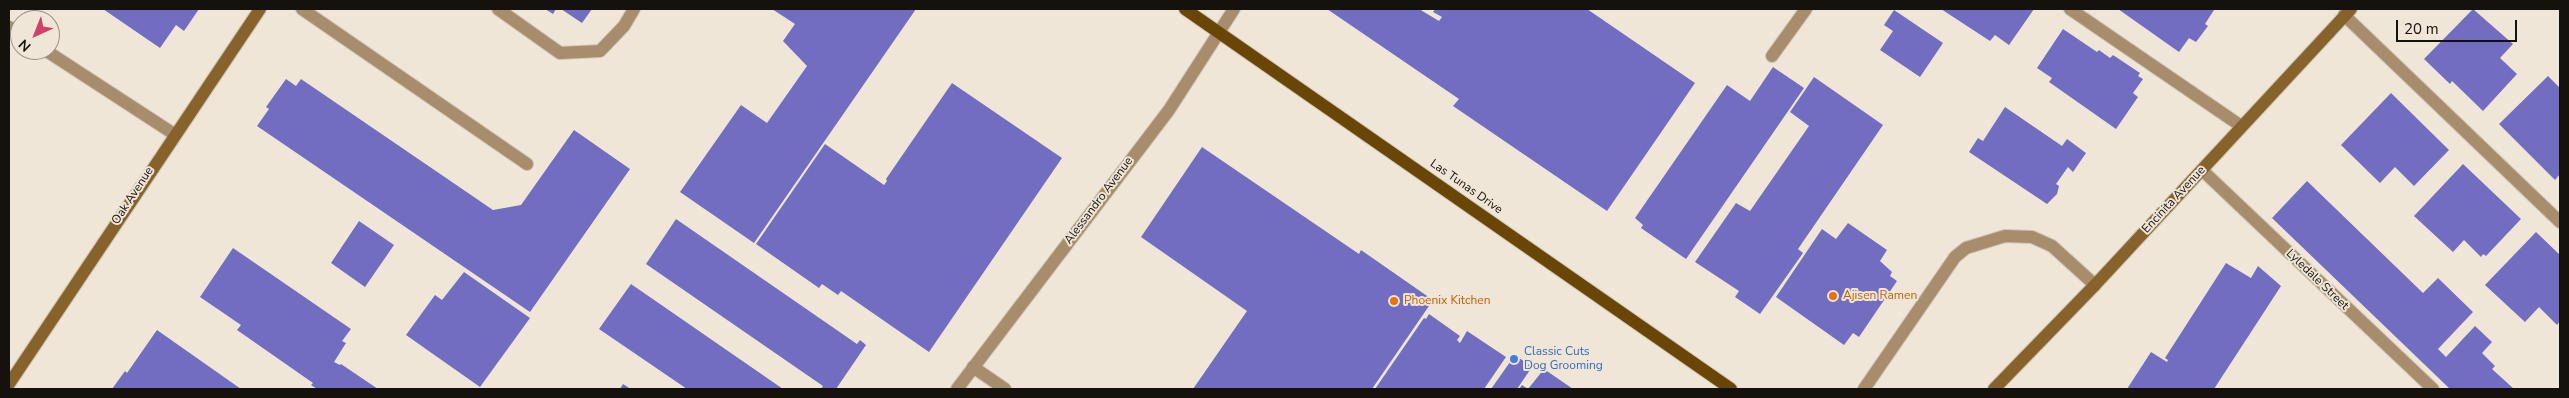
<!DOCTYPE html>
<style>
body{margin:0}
#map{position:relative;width:2569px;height:398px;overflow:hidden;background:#efe6d7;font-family:"Nunito Sans",sans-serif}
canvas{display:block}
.frame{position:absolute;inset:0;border:10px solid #15120d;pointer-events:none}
.north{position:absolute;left:10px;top:10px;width:50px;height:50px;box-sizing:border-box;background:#efe6d7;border:1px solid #989186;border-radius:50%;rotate:224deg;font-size:14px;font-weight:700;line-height:20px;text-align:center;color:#15120d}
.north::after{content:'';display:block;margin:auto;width:18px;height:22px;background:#cf4168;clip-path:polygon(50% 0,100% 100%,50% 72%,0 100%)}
.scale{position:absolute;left:2396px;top:20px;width:121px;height:22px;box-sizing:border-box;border:2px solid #15120d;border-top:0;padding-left:6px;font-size:15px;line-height:18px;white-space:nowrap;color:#15120d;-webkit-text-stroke:4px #efe6d7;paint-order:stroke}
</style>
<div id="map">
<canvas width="2569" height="398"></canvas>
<div class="frame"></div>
<div class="north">N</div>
<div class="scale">20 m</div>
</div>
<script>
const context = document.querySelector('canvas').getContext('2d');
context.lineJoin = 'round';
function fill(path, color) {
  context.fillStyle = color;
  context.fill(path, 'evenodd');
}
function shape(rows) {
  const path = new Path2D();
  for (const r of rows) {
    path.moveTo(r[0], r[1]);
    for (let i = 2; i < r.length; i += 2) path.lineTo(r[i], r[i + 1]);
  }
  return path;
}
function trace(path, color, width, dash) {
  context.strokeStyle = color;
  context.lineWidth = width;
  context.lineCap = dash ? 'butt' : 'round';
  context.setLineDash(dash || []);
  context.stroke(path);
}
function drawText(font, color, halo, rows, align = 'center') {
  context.font = font + ' "Nunito Sans",sans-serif';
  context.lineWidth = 4;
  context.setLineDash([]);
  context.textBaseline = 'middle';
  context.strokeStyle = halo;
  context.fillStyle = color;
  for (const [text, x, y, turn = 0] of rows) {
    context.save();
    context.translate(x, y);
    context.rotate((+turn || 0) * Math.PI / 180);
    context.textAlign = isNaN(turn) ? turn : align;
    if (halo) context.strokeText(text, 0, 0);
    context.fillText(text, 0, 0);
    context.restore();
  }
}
fill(shape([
 [103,9,199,9,184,31,176,25,160,48],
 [545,9,556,9,553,14],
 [561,9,592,9,582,23],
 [772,9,916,9,754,243,680,192,741,105,767,123,807,66,783,41,795,24],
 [1327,9,1419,9,1439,21,1442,17,1433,12,1435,9,1587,9,1695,83,1607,211,1453,106,1459,99],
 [1941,9,2034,9,2009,45,1995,35,1990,41],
 [2118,9,2213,9,2214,10,2205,24,2208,26,2196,42,2189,38,2179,52],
 [2473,9,2513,44,2500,58,2517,74,2483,111,2452,81,2450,84,2424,59],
 [1894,10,1943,43,1920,77,1880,50,1893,31,1884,25],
 [2063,29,2097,52,2099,50,2110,58,2113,55,2140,73,2138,76,2143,79,2133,93,2138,97,2116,129,2049,82,2052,78,2037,68],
 [1773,67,1804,88,1686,259,1641,228,1643,225,1635,218,1727,85,1750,101],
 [2548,76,2560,88,2560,174,2555,180,2499,124],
 [1814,77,1883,125,1798,249,1803,253,1760,314,1735,297,1739,291,1695,262,1736,203,1750,211,1809,126,1790,112],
 [286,79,296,86,301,79,493,210,521,205,574,130,630,169,530,312,257,126,269,109,266,107],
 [952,83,1062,158,929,352,841,291,838,295,822,284,819,288,756,244,825,144,884,185,887,181,886,179],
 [2391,93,2449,150,2414,186,2395,167,2380,183,2341,145],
 [2005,107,2062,146,2067,139,2086,153,2073,172,2068,167,2056,184,2059,186,2057,194,2047,204,1969,152,1978,138,1983,141],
 [1202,147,1359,254,1361,250,1430,298,1428,301,1431,303,1372,389,1193,389,1247,311,1141,237],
 [2463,164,2521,219,2486,256,2483,254,2481,257,2464,240,2453,252,2414,216],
 [2307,181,2423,293,2438,278,2473,312,2438,349,2446,357,2475,326,2492,342,2482,353,2495,366,2492,369,2514,389,2450,389,2272,218],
 [676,219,857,344,860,340,866,345,836,389,821,389,823,386,646,264],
 [359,221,394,245,365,287,331,263],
 [1848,223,1887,250,1880,261,1892,272,1890,276,1897,281,1859,337,1853,333,1844,345,1776,297,1822,229,1836,239],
 [2536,232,2560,255,2560,321,2557,325,2539,307,2525,322,2485,285],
 [233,248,351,329,342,341,346,343,334,362,340,365,341,364,378,389,317,389,311,385,313,383,237,330,241,325,200,297],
 [2226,263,2251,278,2258,266,2281,286,2214,389,2127,389,2151,352,2167,362,2168,360,2165,358],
 [464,272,530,318,480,387,406,335,435,295,442,300],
 [631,284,783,389,687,389,599,329],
 [1429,314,1460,336,1457,340,1460,343,1467,331,1506,357,1484,389,1375,389,1424,318,1426,319],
 [157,330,241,389,112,389,125,371,127,373],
 [1515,355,1532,367,1517,389,1491,389],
 [1544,369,1573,389,1519,389,1522,385,1528,389],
 [623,384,631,389,620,389]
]), '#716ec2');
const lane = shape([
 [302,9,527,164],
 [498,9,560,53,600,51,624,26,634,9],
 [2070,9,2241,126],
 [2344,15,2560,222],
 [9,27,20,34],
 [45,50,174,134],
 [1772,56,1806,9],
 [973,367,1005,389],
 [1864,389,1955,257,1966,248,2005,236,2032,237,2052,246,2095,285]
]);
const street = shape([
 [2202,170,2433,389],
 [957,389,1169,110,1234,9]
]);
const secondary = shape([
 [9,384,260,9],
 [1994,389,2095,285,2351,9]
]);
const primary = shape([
 [1185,9,1731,389]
]);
trace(lane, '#ccc4b7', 14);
trace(street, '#ccc4b7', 14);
trace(secondary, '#ccc4b7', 14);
trace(primary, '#ccc4b7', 14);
trace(lane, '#a78d6b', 12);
trace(street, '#a78d6b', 12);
trace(secondary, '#87622b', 12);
trace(primary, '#694506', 12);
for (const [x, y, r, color] of [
 [1833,296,5,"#e8710a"],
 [1394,301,5,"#e8710a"],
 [1514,359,5,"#3f7fe0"]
]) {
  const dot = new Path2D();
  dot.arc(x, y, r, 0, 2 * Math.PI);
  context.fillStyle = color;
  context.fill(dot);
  trace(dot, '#efe6d7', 2);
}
drawText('12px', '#15120d', '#efe6d7', [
 ["Las Tunas Drive",1466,187,35],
 ["Oak Avenue",133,196,-57],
 ["Encinita Avenue",2174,200,-47],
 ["Alessandro Avenue",1099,201,-53],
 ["Lyledale Street",2317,280,44]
]);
drawText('12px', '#c56008', '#efe6d7', [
 ["Ajisen Ramen",1843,296],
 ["Phoenix Kitchen",1404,301]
], 'left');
drawText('12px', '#366cbe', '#efe6d7', [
 ["Classic Cuts",1524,352],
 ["Dog Grooming",1524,366]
], 'left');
</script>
